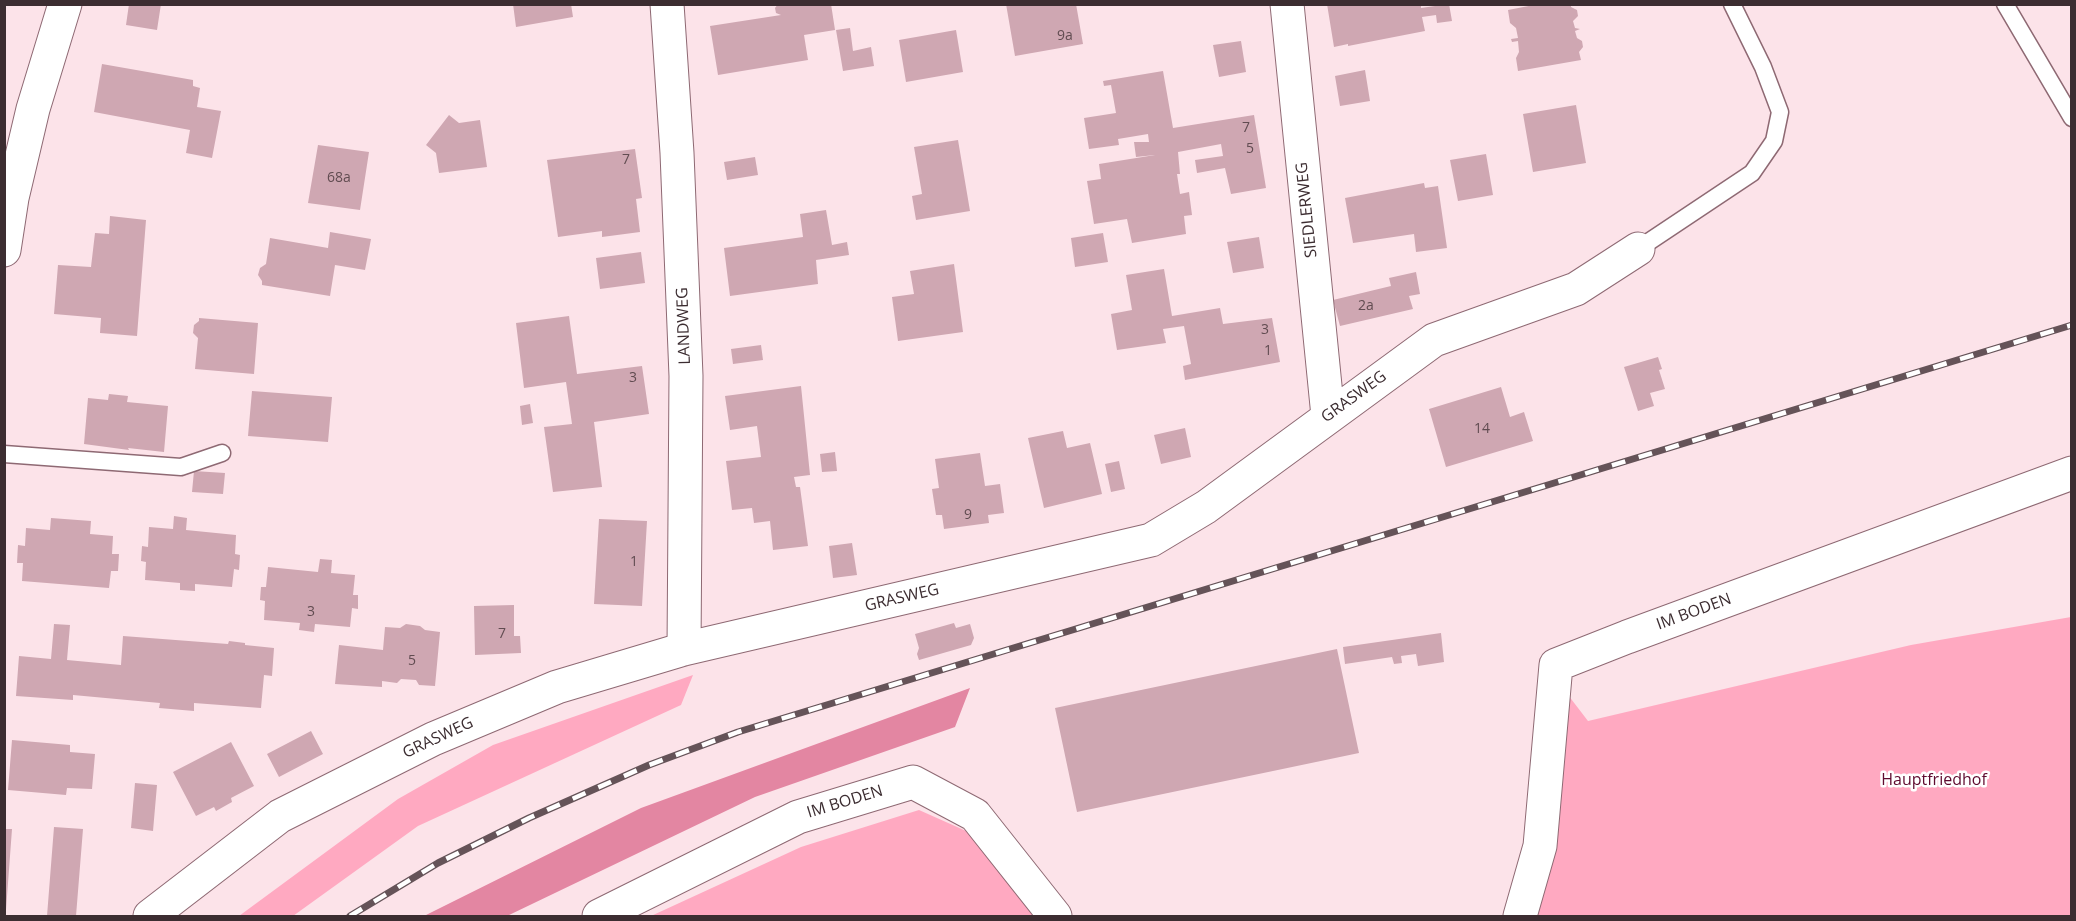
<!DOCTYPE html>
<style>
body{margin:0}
#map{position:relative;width:2076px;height:921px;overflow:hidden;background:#fce3e9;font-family:"Open Sans",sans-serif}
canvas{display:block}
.frame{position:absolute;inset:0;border:6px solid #3c2d31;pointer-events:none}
</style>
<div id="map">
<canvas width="2076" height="921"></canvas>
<div class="frame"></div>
</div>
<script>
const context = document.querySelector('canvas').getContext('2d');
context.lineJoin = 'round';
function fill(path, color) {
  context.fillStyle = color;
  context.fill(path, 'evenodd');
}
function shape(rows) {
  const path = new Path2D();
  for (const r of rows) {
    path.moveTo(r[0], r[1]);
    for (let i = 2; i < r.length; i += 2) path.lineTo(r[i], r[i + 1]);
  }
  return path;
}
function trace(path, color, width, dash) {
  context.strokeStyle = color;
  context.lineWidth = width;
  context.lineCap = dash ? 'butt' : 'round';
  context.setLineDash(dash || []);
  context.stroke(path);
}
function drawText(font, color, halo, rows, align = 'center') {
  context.font = font + ' "Open Sans",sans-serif';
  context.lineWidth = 5;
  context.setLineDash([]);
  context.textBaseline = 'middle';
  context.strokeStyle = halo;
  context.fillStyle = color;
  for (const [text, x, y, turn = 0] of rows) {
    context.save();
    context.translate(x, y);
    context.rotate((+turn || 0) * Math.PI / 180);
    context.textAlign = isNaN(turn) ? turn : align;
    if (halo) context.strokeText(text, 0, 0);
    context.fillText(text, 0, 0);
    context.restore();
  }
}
fill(shape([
 [2071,617,2071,916,1504,916,1524,870,1542,661,1588,721,1911,645],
 [693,675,681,705,418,826,293,916,239,916,398,799,493,745],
 [919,810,1011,851,1063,916,651,916,801,847]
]), '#ffa9c1');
fill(shape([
 [970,688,955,727,755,797,507,916,424,916,641,808]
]), '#e386a2');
fill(shape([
 [129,4,161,4,157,30,126,25],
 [513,4,571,4,573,17,516,27],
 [778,4,831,4,835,30,804,35,808,60,718,75,710,26,781,15,776,13,775,8],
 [1006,4,1076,4,1083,44,1015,56],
 [1327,4,1421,4,1421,8,1449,4,1452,21,1437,23,1436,15,1422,17,1425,31,1348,46,1348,44,1334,47],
 [1539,4,1571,4,1571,7,1577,10,1578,16,1573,21,1575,28,1580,29,1575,31,1577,38,1582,41,1583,47,1579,52,1581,60,1518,71,1516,58,1519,52,1518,41,1512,42,1511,39,1518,38,1516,28,1510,23,1508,10],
 [850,28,853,51,871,47,874,66,843,71,836,30],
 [956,30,963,72,906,82,899,40],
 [1241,41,1246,72,1219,77,1213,45],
 [102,64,193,80,193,86,200,88,197,107,221,111,212,158,186,153,190,130,94,112],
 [1365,70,1370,101,1340,106,1335,76],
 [1163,71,1173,128,1254,115,1266,188,1231,194,1225,168,1197,173,1195,160,1223,156,1221,144,1178,152,1180,174,1177,174,1180,194,1189,192,1192,215,1184,216,1186,234,1132,243,1127,219,1094,224,1087,181,1101,179,1099,164,1155,155,1136,157,1134,142,1149,142,1148,134,1118,139,1119,145,1089,149,1084,118,1116,113,1111,85,1104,86,1103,81],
 [1576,105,1586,163,1533,172,1523,114],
 [449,115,459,123,480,120,487,167,439,173,436,153,426,145],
 [958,140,970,211,916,220,912,196,922,194,914,147],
 [318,145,369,152,360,210,308,203],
 [635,149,642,198,636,199,640,232,602,237,602,231,558,237,547,160],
 [1486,154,1493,195,1458,201,1450,160],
 [755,157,758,175,727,180,724,162],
 [1424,183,1425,188,1438,186,1447,248,1416,252,1414,234,1353,243,1345,198],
 [826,210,832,245,847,242,849,255,816,260,818,284,730,296,724,248,803,237,800,214],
 [110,216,146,220,137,336,100,333,101,318,54,314,58,265,91,267,95,233,109,234],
 [330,232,371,239,365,270,335,265,330,296,262,285,262,281,258,275,260,268,266,264,270,238,328,248],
 [1103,233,1108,262,1075,267,1071,238],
 [1259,237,1264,268,1233,273,1227,242],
 [641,252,645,283,600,289,596,258],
 [954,264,963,332,898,341,892,297,914,294,910,271],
 [1164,269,1172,316,1220,308,1223,324,1272,318,1280,362,1185,380,1183,366,1191,364,1184,326,1163,329,1166,343,1117,350,1111,314,1132,310,1126,275],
 [1416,272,1420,294,1409,296,1413,309,1340,326,1333,300,1391,286,1389,278],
 [569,316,577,374,642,366,649,414,594,422,602,487,553,492,544,427,572,424,566,382,524,388,516,323],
 [199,318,258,323,254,374,195,369,198,338,193,333,194,325,199,321],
 [761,345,763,360,733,364,731,349],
 [1658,357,1662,369,1659,370,1665,389,1650,393,1654,406,1638,411,1624,367],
 [801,386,810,475,794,477,796,487,800,487,808,546,773,550,770,521,754,523,752,508,732,510,726,461,761,457,757,426,730,430,725,396],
 [1501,387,1510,417,1524,412,1533,441,1446,467,1429,409],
 [252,391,332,397,328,442,248,436],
 [109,394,128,396,127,402,168,406,164,452,128,448,129,450,84,444,88,398,108,400],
 [530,404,533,423,522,425,520,406],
 [1185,428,1191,457,1161,464,1154,435],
 [1063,431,1067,448,1090,443,1102,494,1044,508,1028,438],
 [835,452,837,471,822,472,820,454],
 [980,453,985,486,1000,484,1004,513,988,515,989,523,944,529,942,515,936,515,932,489,939,488,935,459],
 [1119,461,1125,489,1111,492,1105,464],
 [194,471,225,473,223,494,192,492],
 [174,516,187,518,186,530,236,535,235,554,240,555,239,570,234,569,232,587,195,584,195,591,180,590,180,583,145,580,146,562,141,561,142,546,148,547,149,527,173,529],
 [51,518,91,521,90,534,113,536,112,554,119,554,118,571,111,571,109,588,22,581,23,563,17,563,18,545,25,546,26,528,50,530],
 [599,519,647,521,642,606,594,604],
 [852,543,857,575,833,578,829,546],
 [320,559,332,560,331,573,355,575,353,595,358,595,358,609,352,608,350,627,315,624,314,632,299,630,300,623,264,620,265,601,260,600,261,587,266,587,268,567,318,572],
 [514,605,514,636,520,636,521,653,475,655,474,606],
 [954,623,956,628,970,624,974,638,971,645,919,660,917,654,919,648,915,634],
 [54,624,70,625,67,660,121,665,123,636,228,644,229,641,245,643,245,645,274,648,272,676,264,675,261,708,194,703,194,711,159,708,160,703,73,695,73,700,16,696,19,656,51,659],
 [406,624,420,626,425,630,440,632,435,686,419,685,416,680,401,679,397,683,382,681,382,687,335,684,339,645,383,650,385,627,400,628],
 [1441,633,1444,662,1418,666,1416,654,1401,656,1402,663,1394,664,1392,657,1345,664,1343,647],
 [1337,649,1359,753,1077,812,1055,708],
 [311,731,323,754,279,777,267,754],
 [12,740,70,745,70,752,95,754,92,789,67,788,66,795,8,790],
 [231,742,254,786,231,798,232,802,216,811,214,807,196,816,173,772],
 [135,783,157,785,153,831,131,828],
 [54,827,83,829,76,916,47,916],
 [5,829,12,829,6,910,5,910]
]), '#cfa7b2');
const service = shape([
 [2005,4,2072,118],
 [1638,249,1752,173,1774,141,1780,112,1763,67,1732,4],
 [4,454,181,467,222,453]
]);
const minor = shape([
 [667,4,677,153,686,376,684,649],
 [1287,4,1328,416],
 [4,250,12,198,33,109,65,4],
 [150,916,280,816,433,739,557,687,684,649,1151,540,1206,507,1434,340,1576,289,1638,249],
 [599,916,798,817,913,782,975,815,1055,916],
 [1520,916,1540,846,1556,665,1627,637,2072,473]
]);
trace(service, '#8e6973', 19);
trace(minor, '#8e6973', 35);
trace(service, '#fff', 16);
trace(minor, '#fff', 33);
const rail = shape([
 [350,916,438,863,529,818,649,765,738,732,2072,325]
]);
trace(rail, '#655358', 7);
trace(rail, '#fff', 4.5, [14]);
drawText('14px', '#614c51', null, [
 ["9a",1065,36],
 ["7",1246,128],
 ["5",1250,149],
 ["7",626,160],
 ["68a",339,178],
 ["2a",1366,306],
 ["3",1265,330],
 ["1",1268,351],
 ["3",633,378],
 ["14",1482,429],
 ["9",968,515],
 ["1",634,562],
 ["3",311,612],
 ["7",502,634],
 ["5",412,661]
]);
drawText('16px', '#3c2d31', '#fff', [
 ["SIEDLERWEG",1307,210,-96],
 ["LANDWEG",684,326,-92],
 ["GRASWEG",1354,397,-36],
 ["GRASWEG",902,598,-13],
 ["IM BODEN",1694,612,-20],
 ["GRASWEG",438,738,-25],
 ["IM BODEN",845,802,-17]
]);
drawText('16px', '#5f0a2f', '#fff', [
 ["Hauptfriedhof",1934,780]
]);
</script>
